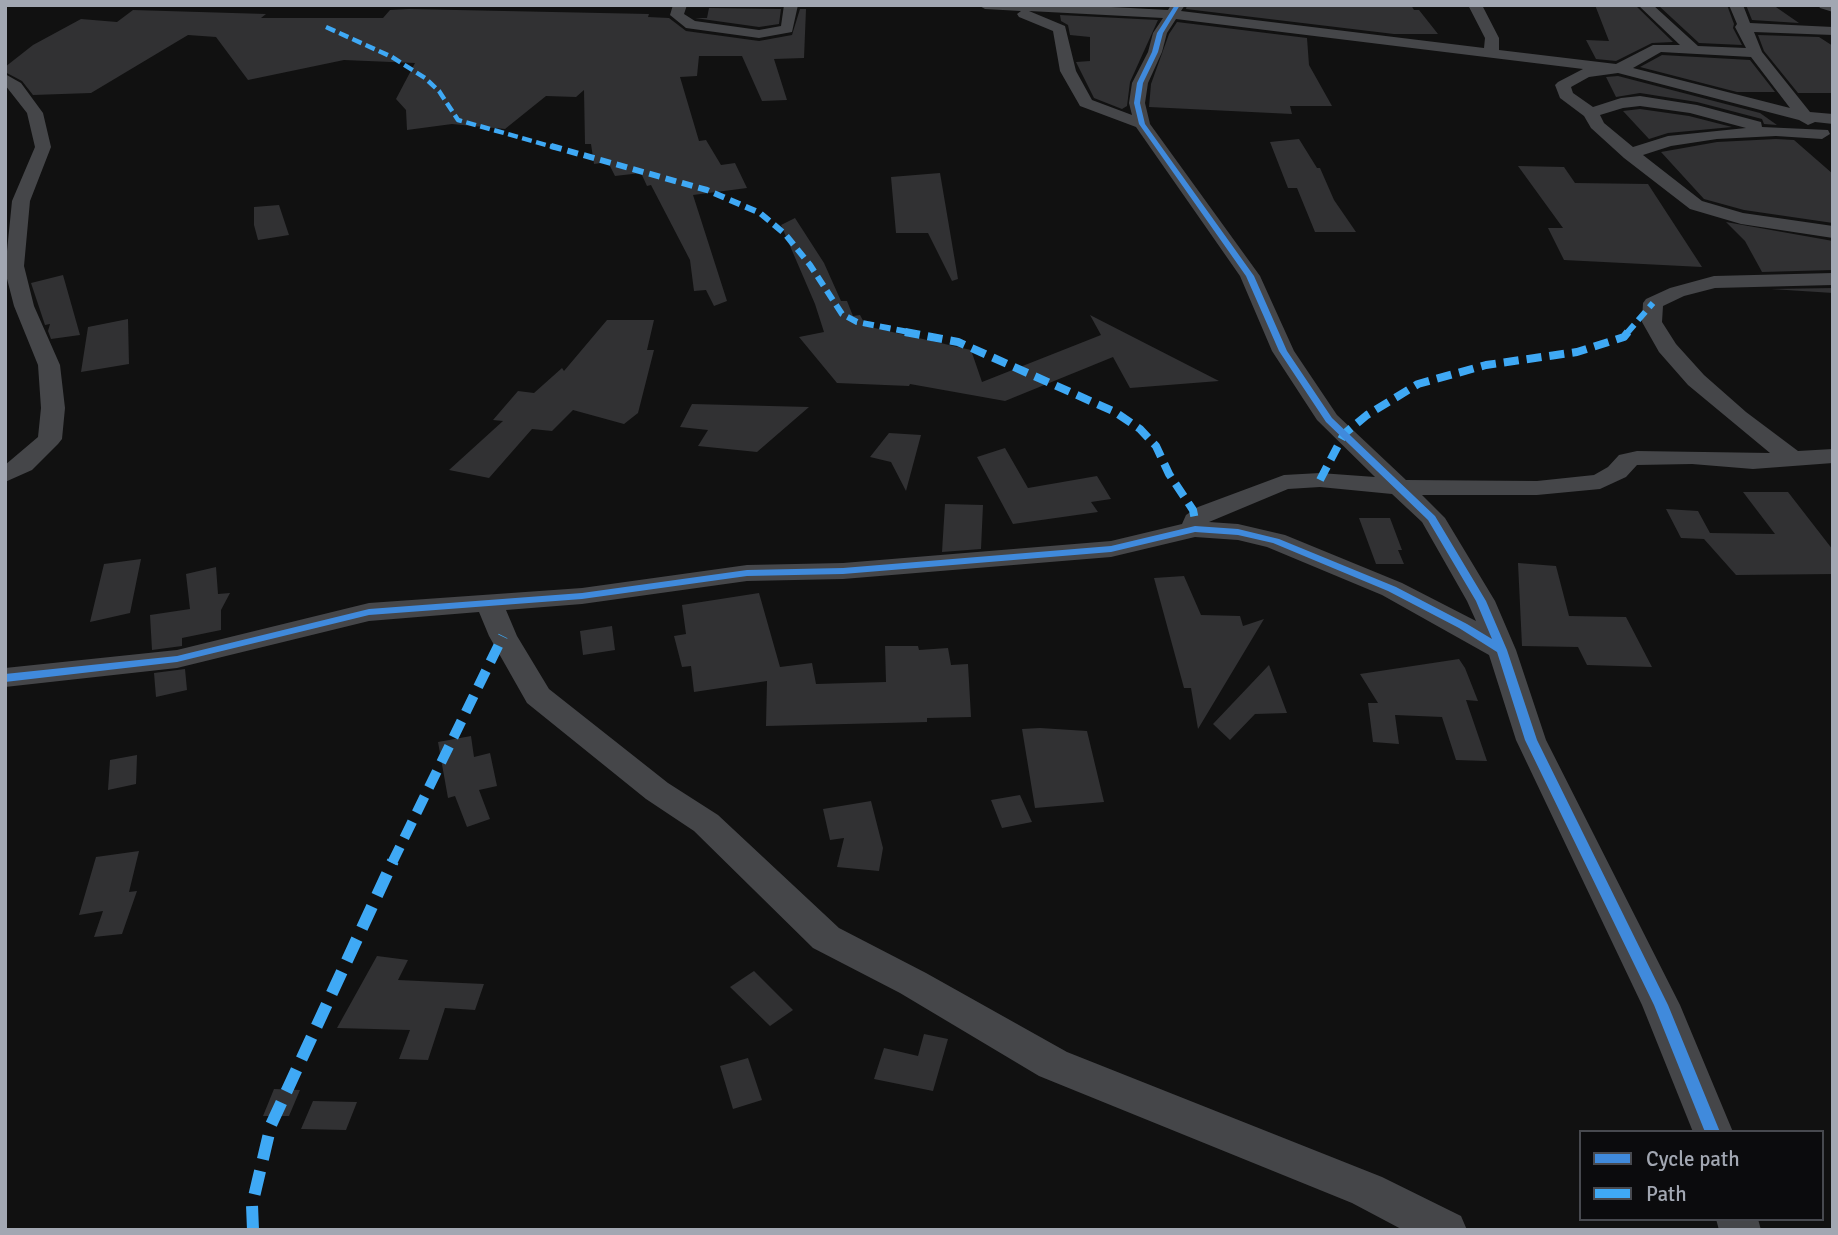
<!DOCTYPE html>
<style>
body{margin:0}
#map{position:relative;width:1838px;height:1235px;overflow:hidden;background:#111;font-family:Signika,sans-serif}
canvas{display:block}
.frame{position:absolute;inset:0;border:7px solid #a2a7b2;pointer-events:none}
.legend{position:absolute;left:1579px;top:1130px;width:245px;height:91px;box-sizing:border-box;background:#0b0b0d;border:2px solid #47494f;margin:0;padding:9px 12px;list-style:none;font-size:21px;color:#a2a7b2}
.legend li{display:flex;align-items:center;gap:14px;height:35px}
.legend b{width:35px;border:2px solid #47494f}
</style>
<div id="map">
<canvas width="1838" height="1235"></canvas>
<div class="frame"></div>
<ul class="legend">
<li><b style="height:9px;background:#408adc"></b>Cycle path</li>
<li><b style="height:9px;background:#3fa9f5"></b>Path</li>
</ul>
</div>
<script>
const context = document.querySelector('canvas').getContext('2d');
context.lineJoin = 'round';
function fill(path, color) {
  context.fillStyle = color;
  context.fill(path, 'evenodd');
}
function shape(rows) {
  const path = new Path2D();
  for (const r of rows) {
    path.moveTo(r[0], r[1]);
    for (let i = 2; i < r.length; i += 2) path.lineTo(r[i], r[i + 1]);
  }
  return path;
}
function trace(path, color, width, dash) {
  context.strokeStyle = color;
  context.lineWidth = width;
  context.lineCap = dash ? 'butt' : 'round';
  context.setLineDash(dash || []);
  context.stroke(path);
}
fill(shape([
 [1187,5,1411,5,1414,10,1419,10,1438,34,1394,34,1186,9],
 [1595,5,1635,5,1673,42,1652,43,1616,61,1596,59,1586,40,1609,41],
 [1716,5,1727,5,1734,24,1733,28,1742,45,1699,43,1659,6],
 [1746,5,1773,5,1799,23,1752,20],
 [709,8,781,9,779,24,759,27,695,18,707,18],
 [409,9,649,14,648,17,669,18,686,31,759,41,792,35,800,9,806,9,804,58,774,59,787,100,762,101,742,56,699,56,697,76,680,77,699,141,706,140,721,165,735,163,747,188,693,195,727,301,714,306,706,290,694,291,690,260,651,185,647,186,641,173,615,176,608,162,594,164,591,144,585,144,584,90,576,97,546,96,505,129,452,124,407,130,406,110,396,99,415,63,344,60,248,80,216,37,188,35,91,93,33,95,22,81,5,72,5,67,33,45,81,19,117,22,133,10,266,14,261,18,383,18,390,10],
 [1060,15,1158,20,1130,82,1127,106,1122,109,1094,98,1076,62,1090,61,1090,37,1070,35,1068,25,1061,21],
 [1177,22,1307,38,1309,65,1332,106,1290,106,1292,114,1149,107,1151,84,1169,34],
 [1758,35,1819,37,1833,46,1833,93,1798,93,1764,51],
 [1662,55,1750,60,1775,92,1737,92,1640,67],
 [1618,76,1760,113,1777,125,1764,124,1762,119,1697,102,1640,93,1616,97,1606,77],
 [1640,109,1689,116,1732,127,1668,133,1649,139,1623,111],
 [1299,139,1317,168,1320,168,1334,200,1356,232,1315,232,1297,188,1288,188,1270,142],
 [1776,139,1794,140,1833,174,1833,223,1744,210,1704,199,1661,152,1717,142],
 [1518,166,1564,167,1575,183,1648,184,1702,267,1564,260,1548,228,1563,228],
 [940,173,958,279,952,281,928,233,896,233,891,177],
 [279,205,289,235,258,240,254,225,254,207],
 [795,218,824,263,841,301,847,301,853,316,860,315,866,326,971,350,982,382,1101,335,1090,315,1219,381,1130,388,1113,357,1005,401,910,384,909,386,837,383,799,337,824,332,815,304,781,225],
 [1726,222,1833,241,1833,270,1762,272,1745,241],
 [63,275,80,335,51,339,48,331,50,324,45,325,31,283],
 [1833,288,1833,293,1771,289],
 [128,319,129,364,81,372,88,327],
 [607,320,654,320,647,350,654,350,638,413,624,424,573,410,552,431,532,429,489,478,449,470,503,421,493,420,518,391,534,393,562,368,564,371],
 [692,404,809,407,757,452,698,446,708,430,680,427],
 [889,433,921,435,906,491,891,462,870,457],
 [1005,448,1028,488,1097,476,1111,499,1091,502,1098,512,1013,524,977,457],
 [1743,492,1788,492,1833,550,1833,574,1736,575,1704,539,1681,538,1666,509,1698,511,1710,533,1775,534],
 [945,504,983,505,981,549,942,552],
 [1359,518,1390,518,1402,550,1398,550,1404,564,1376,564],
 [141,559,130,613,90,622,104,564],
 [1518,563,1556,566,1569,616,1626,617,1652,667,1587,665,1578,647,1522,646],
 [216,567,218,594,230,593,221,610,221,630,182,638,182,646,152,650,150,615,190,609,186,574],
 [1184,576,1201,615,1240,616,1243,626,1264,619,1198,729,1191,688,1184,688,1154,578],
 [759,593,780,667,812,663,816,684,886,682,885,646,918,646,919,650,948,648,951,665,968,664,971,717,927,718,927,722,766,726,767,681,694,692,691,666,682,667,674,636,686,634,682,605],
 [612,626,615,650,583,655,580,631],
 [1459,659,1465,668,1478,701,1466,700,1487,761,1456,760,1442,717,1395,715,1399,744,1373,742,1368,703,1378,703,1360,674],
 [1269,665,1287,713,1255,714,1230,740,1213,724],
 [185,669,187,690,156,697,154,673],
 [1040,728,1087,731,1104,802,1035,808,1022,729],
 [471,736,474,757,490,753,497,786,479,790,490,819,467,827,455,796,448,798,438,742],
 [137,755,136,784,108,790,110,760],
 [1020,795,1032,822,1002,828,991,800],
 [871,801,883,848,879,871,837,867,844,838,830,840,823,809],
 [139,851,129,892,137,891,122,934,94,937,103,911,79,915,96,857],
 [377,956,408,960,398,980,484,984,475,1010,445,1008,428,1060,399,1059,410,1030,337,1028],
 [754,971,793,1010,770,1026,730,987],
 [924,1034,948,1039,933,1091,874,1079,884,1048,918,1056],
 [748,1058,762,1100,733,1109,720,1066],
 [274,1089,300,1090,289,1116,263,1116],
 [313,1101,357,1102,346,1130,301,1129]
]), '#313133');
fill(shape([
 [673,5,687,5,684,14,695,21,759,30,781,26,784,5,798,5,792,32,759,38,686,28,670,15,673,5],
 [978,5,1074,5,1168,10,1171,5,1185,5,1181,11,1484,48,1485,38,1468,5,1482,5,1499,38,1499,50,1616,64,1653,45,1680,45,1638,5,1653,5,1698,46,1746,48,1735,27,1737,24,1729,5,1743,5,1750,23,1833,27,1833,35,1754,32,1762,52,1810,112,1833,114,1833,124,1815,122,1808,125,1799,120,1618,73,1589,77,1571,87,1573,93,1593,107,1621,98,1640,96,1697,105,1761,122,1762,127,1828,130,1830,134,1822,139,1776,136,1717,139,1671,146,1643,155,1702,201,1743,213,1833,226,1833,238,1741,224,1690,209,1624,158,1591,128,1584,116,1560,98,1555,85,1558,82,1583,69,1176,19,1167,33,1162,52,1148,83,1145,103,1150,124,1260,276,1294,351,1337,415,1406,480,1537,481,1594,475,1608,467,1619,455,1637,451,1770,453,1688,385,1659,352,1642,322,1643,303,1646,299,1670,288,1714,276,1833,273,1833,285,1715,288,1684,296,1663,306,1662,322,1676,344,1704,375,1746,412,1798,451,1833,449,1833,463,1753,469,1692,464,1637,465,1626,477,1600,489,1537,495,1422,495,1445,518,1495,601,1516,650,1546,740,1680,1005,1733,1132,1693,1132,1642,1005,1516,740,1489,655,1382,595,1267,547,1238,540,1195,537,1111,557,843,579,747,581,582,604,506,610,517,636,549,689,668,783,718,815,839,928,926,973,1067,1052,1382,1177,1461,1216,1467,1230,1403,1230,1352,1203,1039,1076,900,993,813,948,694,831,646,799,527,703,489,636,479,612,369,621,177,668,5,687,5,668,177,650,369,603,582,588,747,565,843,563,1111,541,1182,524,1186,515,1198,507,1284,475,1320,473,1375,477,1317,420,1272,351,1240,276,1136,127,1080,106,1060,71,1053,31,1019,17,1017,14,1021,11,985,9,978,5],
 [1029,11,1163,18,1153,33,1148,52,1132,83,1129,103,1132,115,1092,100,1076,71,1065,26,1029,11],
 [1661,52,1751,57,1790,108,1633,68,1661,52],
 [1640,106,1690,113,1746,128,1668,136,1633,147,1604,123,1600,115,1623,108,1640,106],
 [1320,487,1392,494,1422,522,1467,601,1476,621,1402,583,1285,535,1238,524,1209,522,1288,489,1320,487],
 [1818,5,1833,5,1833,12,1820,8,1818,5],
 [5,74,21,83,43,113,51,147,30,201,24,266,34,306,60,365,65,408,62,439,58,444,32,470,5,482,5,465,38,437,41,408,38,365,14,306,5,271,12,201,35,147,27,113,5,85,5,74],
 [1716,1219,1758,1219,1761,1230,1719,1230,1716,1219]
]), '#454649');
trace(shape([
 [326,27,392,57,425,78,439,91,458,120,557,148]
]), '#3fa9f5', 4.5, [10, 4.5]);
trace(shape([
 [551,146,707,190,760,213,785,234,810,265,842,314,857,322,914,333],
 [1627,333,1653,303]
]), '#3fa9f5', 6, [11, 6]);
trace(shape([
 [905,332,958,342,1115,412,1140,429,1156,446,1169,474,1193,510,1195,520],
 [1320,480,1344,434,1367,415,1418,384,1486,365,1577,352,1624,337,1628,332]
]), '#3fa9f5', 8, [15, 8]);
trace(shape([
 [392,863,503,636]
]), '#3fa9f5', 10, [18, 10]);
trace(shape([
 [253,1230,252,1205,271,1125,393,861]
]), '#3fa9f5', 12, [24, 12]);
fill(shape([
 [1175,5,1180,5,1163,33,1158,52,1143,83,1140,103,1145,124,1254,276,1287,351,1332,418,1435,516,1486,601,1507,650,1537,740,1668,1005,1720,1132,1705,1132,1654,1005,1525,740,1497,652,1459,628,1388,591,1273,543,1238,535,1195,532,1111,552,843,574,747,576,582,599,369,615,177,662,5,682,5,674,177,656,369,609,582,593,747,570,843,568,1111,546,1195,526,1238,529,1279,539,1396,587,1467,624,1492,639,1476,601,1428,520,1326,422,1279,351,1246,276,1139,124,1134,103,1137,83,1152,52,1157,33,1175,5]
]), '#408adc');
</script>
